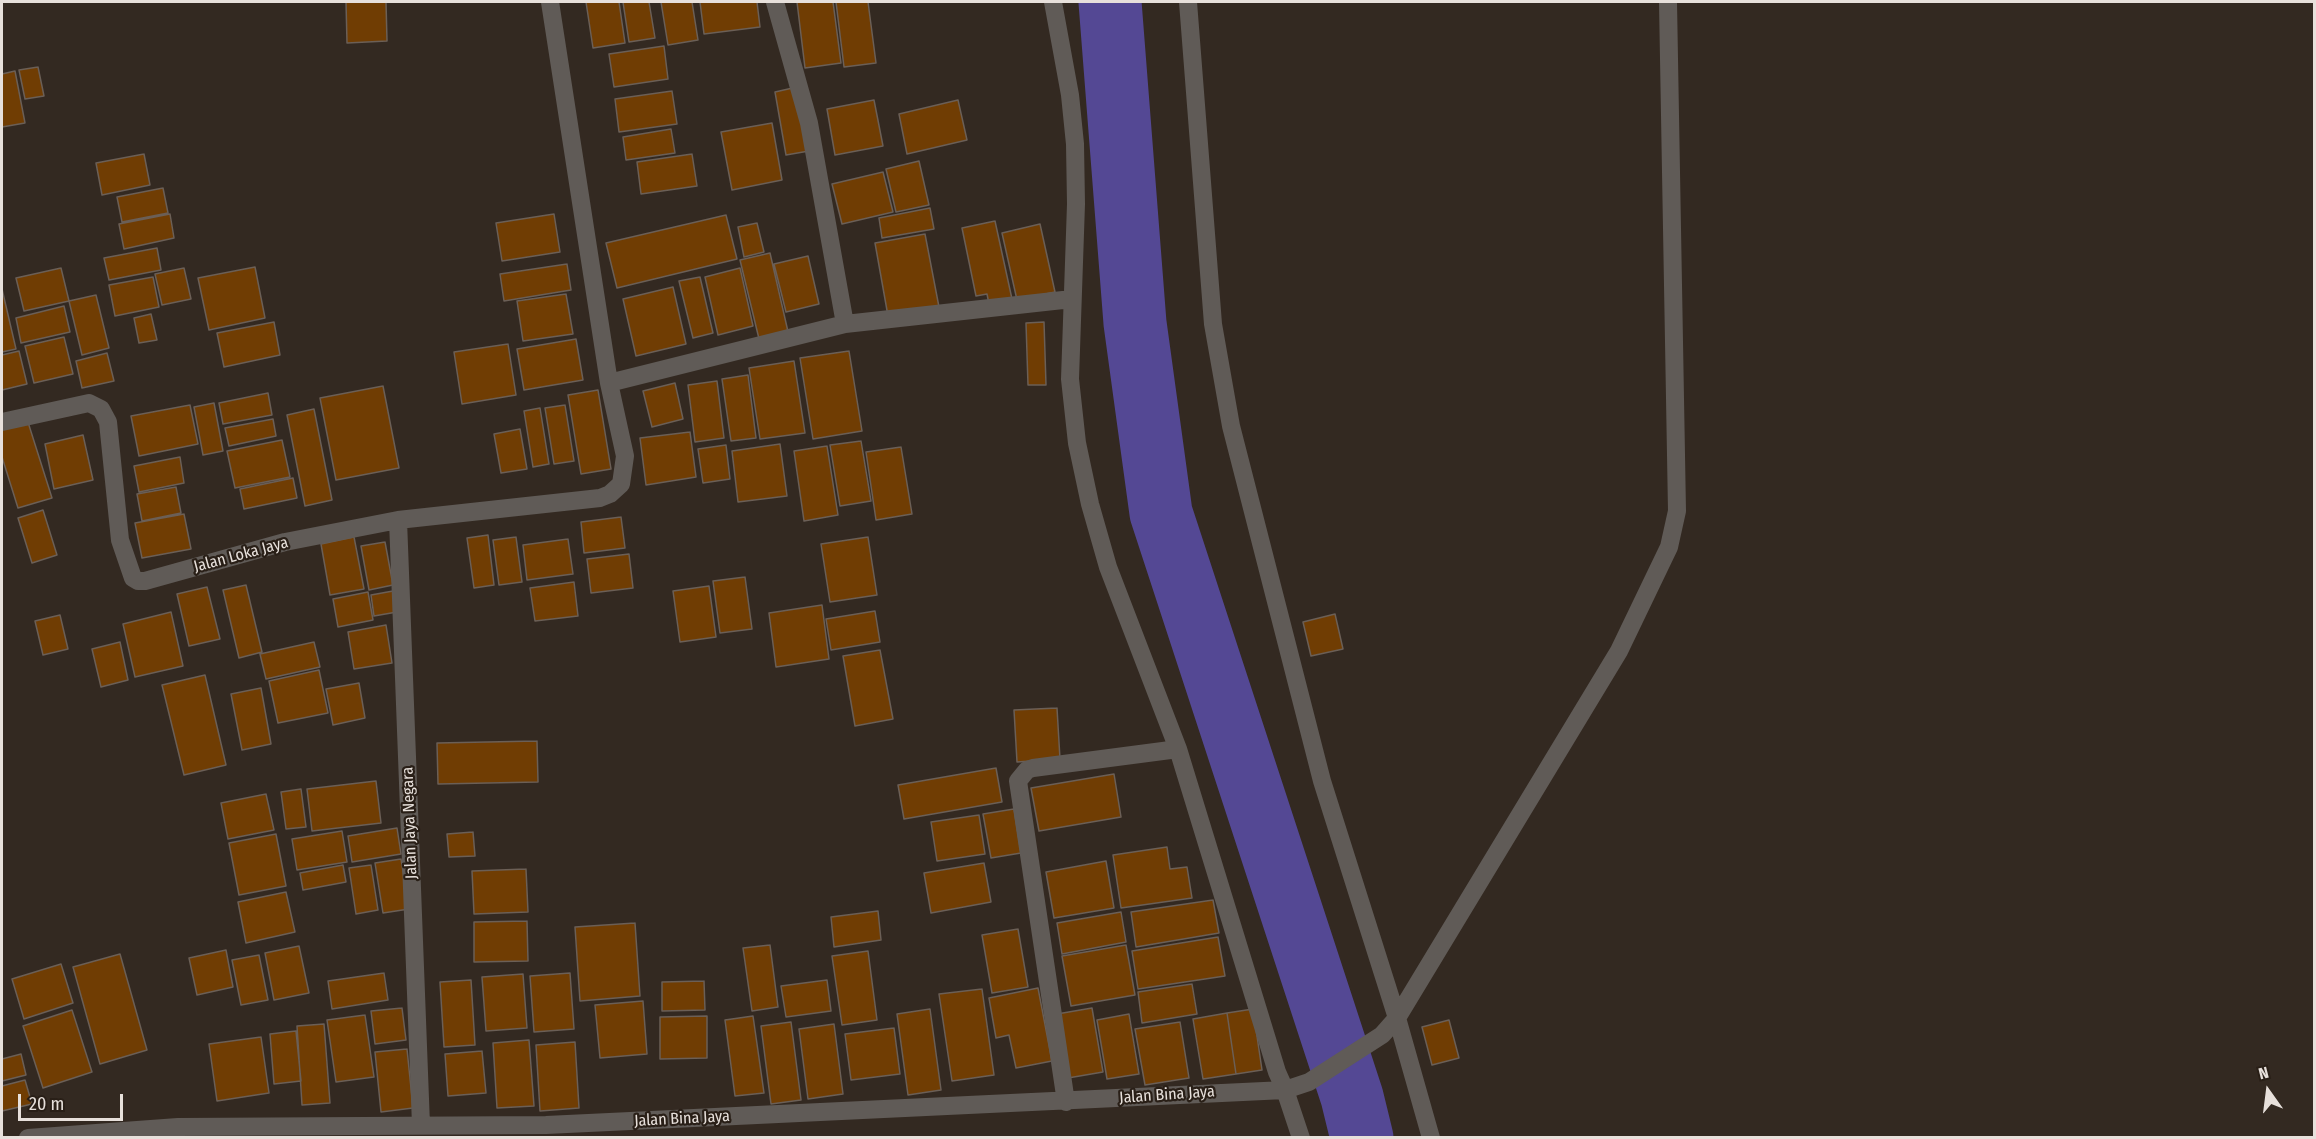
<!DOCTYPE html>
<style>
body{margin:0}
#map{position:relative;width:2316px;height:1139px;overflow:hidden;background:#332921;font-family:"Fira Sans Condensed",sans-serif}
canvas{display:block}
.frame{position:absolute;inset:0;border:3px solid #e7e0db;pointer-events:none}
.north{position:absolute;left:2238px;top:1061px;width:60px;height:60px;-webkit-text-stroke:4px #291f17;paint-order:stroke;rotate:346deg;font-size:16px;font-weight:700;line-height:24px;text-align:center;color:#e7e0db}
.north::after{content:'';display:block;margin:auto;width:21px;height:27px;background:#e7e0db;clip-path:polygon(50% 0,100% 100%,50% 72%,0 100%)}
.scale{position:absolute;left:18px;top:1094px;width:105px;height:27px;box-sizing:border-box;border:3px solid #e7e0db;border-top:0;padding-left:8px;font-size:18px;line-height:21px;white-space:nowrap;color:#e7e0db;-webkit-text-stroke:4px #291f17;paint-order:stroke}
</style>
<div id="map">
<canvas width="2316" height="1139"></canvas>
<div class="frame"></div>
<div class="north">N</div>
<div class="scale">20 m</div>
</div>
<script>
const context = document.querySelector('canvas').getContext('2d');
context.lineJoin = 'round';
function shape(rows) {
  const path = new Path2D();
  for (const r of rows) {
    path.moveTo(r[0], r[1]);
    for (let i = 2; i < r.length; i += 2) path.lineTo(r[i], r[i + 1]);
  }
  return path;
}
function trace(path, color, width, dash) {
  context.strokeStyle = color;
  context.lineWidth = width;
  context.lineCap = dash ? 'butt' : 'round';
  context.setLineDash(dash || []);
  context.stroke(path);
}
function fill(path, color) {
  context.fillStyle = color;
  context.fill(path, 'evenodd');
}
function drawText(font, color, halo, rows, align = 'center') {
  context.font = font + ' "Fira Sans Condensed",sans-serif';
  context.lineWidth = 4.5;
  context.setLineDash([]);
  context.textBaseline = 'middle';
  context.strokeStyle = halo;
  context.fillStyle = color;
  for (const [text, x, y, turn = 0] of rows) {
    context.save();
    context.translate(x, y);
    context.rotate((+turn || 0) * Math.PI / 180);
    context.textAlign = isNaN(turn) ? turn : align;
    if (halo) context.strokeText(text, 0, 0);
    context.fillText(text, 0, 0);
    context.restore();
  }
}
trace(shape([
 [1110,2,1135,323,1161,513,1352,1097,1362,1138]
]), '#544894', 63);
const building = shape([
 [346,2,386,2,387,41,347,43,346,2],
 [586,2,619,2,625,43,593,48,586,2],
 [623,2,649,2,655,38,629,42,623,2],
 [661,2,692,2,698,40,668,45,661,2],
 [700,2,757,2,760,27,704,34,700,2],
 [797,2,833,2,841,63,805,68,797,2],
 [836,2,868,2,876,63,844,67,836,2],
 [664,46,668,79,614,87,609,54,664,46],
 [38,67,44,96,25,99,19,70,38,67],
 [15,71,25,123,2,127,2,74,15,71],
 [797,87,809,151,786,155,775,92,797,87],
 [672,91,677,124,619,132,615,99,672,91],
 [874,100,883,146,835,155,827,109,874,100],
 [958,100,967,140,907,154,899,114,958,100],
 [772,123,782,180,732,190,721,132,772,123],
 [671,129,675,153,626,160,623,137,671,129],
 [144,154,150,185,102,195,96,163,144,154],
 [692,154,697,186,641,194,637,162,692,154],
 [919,161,929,205,896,212,886,169,919,161],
 [883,172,893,212,842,224,832,184,883,172],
 [163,188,168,213,122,222,117,197,163,188],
 [930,208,934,229,882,238,879,218,930,208],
 [170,214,174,238,124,249,119,224,170,214],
 [554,214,560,252,502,261,496,223,554,214],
 [726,215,737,259,617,288,606,243,726,215],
 [995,221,1012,299,989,304,987,294,976,296,962,228,995,221],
 [757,223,764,252,744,257,738,227,757,223],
 [1040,224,1055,292,1017,300,1002,233,1040,224],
 [925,234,939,307,888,316,875,243,925,234],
 [157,248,161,270,109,280,104,258,157,248],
 [770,253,789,336,760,343,740,260,770,253],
 [808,256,819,304,786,312,774,264,808,256],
 [567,264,571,290,504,301,500,274,567,264],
 [255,267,265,318,209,330,198,278,255,267],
 [61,268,69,301,24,311,16,278,61,268],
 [184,268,191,299,162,305,155,274,184,268],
 [740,268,753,326,718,335,705,277,740,268],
 [153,277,159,307,115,316,109,285,153,277],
 [700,277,713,333,693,338,679,281,700,277],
 [673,287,686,344,636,356,623,299,673,287],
 [2,289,16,349,2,352,2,289],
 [566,294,573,334,523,341,517,301,566,294],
 [96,295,109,348,82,355,69,301,96,295],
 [64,306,70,332,21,343,16,318,64,306],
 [151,314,157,340,139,343,134,318,151,314],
 [274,322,280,355,224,367,217,333,274,322],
 [1044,322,1046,385,1028,385,1026,323,1044,322],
 [64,337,73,374,34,383,25,346,64,337],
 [576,339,583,380,524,390,517,349,576,339],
 [508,344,516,395,462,404,454,352,508,344],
 [19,351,27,384,2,390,2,355,19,351],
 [849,351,862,431,813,439,800,358,849,351],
 [107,353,114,381,82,388,76,361,107,353],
 [794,361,805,433,760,439,749,368,794,361],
 [748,375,756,438,731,441,722,379,748,375],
 [717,381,724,438,695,442,688,385,717,381],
 [675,383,683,419,652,427,643,391,675,383],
 [383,386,399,468,336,480,320,398,383,386],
 [598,390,611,469,581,474,568,395,598,390],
 [268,393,272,415,223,424,219,403,268,393],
 [214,403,223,451,203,455,194,407,214,403],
 [190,405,198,444,139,456,131,416,190,405],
 [565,405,574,461,554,464,545,408,565,405],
 [540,408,549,464,533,467,524,411,540,408],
 [314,409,332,500,305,506,287,415,314,409],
 [27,419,52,498,18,508,2,457,2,427,27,419],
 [273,419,276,436,229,446,225,428,273,419],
 [520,429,527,469,501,473,494,434,520,429],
 [690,432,696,477,646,485,640,438,690,432],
 [83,435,93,480,54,489,45,444,83,435],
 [282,440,290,477,235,488,227,451,282,440],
 [861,441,871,501,840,506,830,445,861,441],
 [780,444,787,496,738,502,732,451,780,444],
 [726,445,730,479,703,483,698,449,726,445],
 [827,446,838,515,804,521,794,451,827,446],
 [901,447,912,514,876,520,866,452,901,447],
 [180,457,184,483,139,492,134,466,180,457],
 [293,478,297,498,244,509,240,489,293,478],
 [176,487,181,513,142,521,137,494,176,487],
 [43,510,57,555,32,563,18,518,43,510],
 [184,514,191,549,142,558,135,523,184,514],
 [621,517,625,548,584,553,581,522,621,517],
 [488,535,494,585,474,588,467,538,488,535],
 [354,537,364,589,330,595,321,544,354,537],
 [516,537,522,582,499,585,493,540,516,537],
 [868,537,877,595,830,602,821,544,868,537],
 [568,539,573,574,527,580,523,545,568,539],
 [385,542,393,585,369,590,361,546,385,542],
 [629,554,633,588,591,593,587,559,629,554],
 [745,577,752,629,720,633,713,581,745,577],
 [574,582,578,616,535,621,530,588,574,582],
 [246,585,262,652,239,658,223,590,246,585],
 [709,586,716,637,680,642,673,591,709,586],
 [207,587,220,639,189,646,177,594,207,587],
 [393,591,397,612,374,616,371,595,393,591],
 [368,592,373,620,338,627,333,599,368,592],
 [822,605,829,659,776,667,769,613,822,605],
 [875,611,880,642,831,650,826,619,875,611],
 [171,612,183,666,135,677,123,624,171,612],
 [1335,614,1343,649,1311,656,1303,622,1335,614],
 [60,615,68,649,43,655,35,621,60,615],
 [386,625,392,663,354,669,348,632,386,625],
 [120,642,128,680,101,687,92,649,120,642],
 [314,642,320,667,266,679,260,654,314,642],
 [880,650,893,719,855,726,843,656,880,650],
 [319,670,328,713,278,723,269,681,319,670],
 [205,675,226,765,184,775,162,685,205,675],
 [359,683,365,718,333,725,326,689,359,683],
 [261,688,271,744,242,750,231,694,261,688],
 [1057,708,1060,759,1017,762,1014,710,1057,708],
 [537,741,538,782,438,784,437,743,537,741],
 [996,768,1002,802,904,819,898,785,996,768],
 [1114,774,1121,817,1039,831,1031,788,1114,774],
 [376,781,381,823,312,831,307,789,376,781],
 [301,789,306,827,286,829,281,792,301,789],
 [266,794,274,830,228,839,221,803,266,794],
 [1014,809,1021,853,991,858,983,814,1014,809],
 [979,815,985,854,937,861,931,822,979,815],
 [397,828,401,854,352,862,348,836,397,828],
 [342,831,347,862,297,870,292,839,342,831],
 [473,832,475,856,449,857,447,834,473,832],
 [276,834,286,886,239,895,229,843,276,834],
 [1167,847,1170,869,1187,867,1192,898,1121,908,1113,855,1167,847],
 [401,859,409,909,383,913,375,863,401,859],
 [1106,861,1114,908,1054,918,1046,872,1106,861],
 [984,863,991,902,931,913,924,873,984,863],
 [343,865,346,882,303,890,300,873,343,865],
 [371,865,378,910,356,914,349,868,371,865],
 [526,869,528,912,474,914,472,871,526,869],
 [286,892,295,932,246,943,238,902,286,892],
 [1213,900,1219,933,1136,947,1131,912,1213,900],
 [878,911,881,940,834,947,831,917,878,911],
 [1121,912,1126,942,1062,954,1057,923,1121,912],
 [527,921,528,961,474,962,474,922,527,921],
 [635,923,640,996,580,1001,575,927,635,923],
 [1018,929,1028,987,992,993,982,935,1018,929],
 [1218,937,1225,976,1138,989,1132,951,1218,937],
 [770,945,778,1007,752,1011,743,948,770,945],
 [1126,945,1135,995,1071,1006,1062,956,1126,945],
 [299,946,309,993,274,1000,265,953,299,946],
 [226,950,233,987,197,995,189,958,226,950],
 [868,951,877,1020,842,1025,832,956,868,951],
 [120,954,147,1050,100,1064,73,967,120,954],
 [259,955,268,1000,241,1005,232,960,259,955],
 [61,964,73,1003,24,1019,12,979,61,964],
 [384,973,388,1000,332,1009,328,981,384,973],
 [570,973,574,1029,534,1032,530,976,570,973],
 [523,974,527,1028,486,1031,482,977,523,974],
 [471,980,475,1045,444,1047,440,982,471,980],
 [827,980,831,1011,786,1017,781,986,827,980],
 [704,981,705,1010,662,1011,662,982,704,981],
 [1192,984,1197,1014,1142,1023,1138,992,1192,984],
 [1038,988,1052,1061,1016,1068,1009,1035,996,1038,989,998,1038,988],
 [982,989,994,1075,952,1081,939,994,982,989],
 [643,1001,647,1054,600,1058,595,1005,643,1001],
 [402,1008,406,1040,375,1044,371,1011,402,1008],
 [1092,1008,1103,1072,1068,1078,1057,1014,1092,1008],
 [930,1009,941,1090,908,1095,897,1014,930,1009],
 [1253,1009,1262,1070,1236,1074,1227,1013,1253,1009],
 [72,1010,92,1072,43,1088,23,1026,72,1010],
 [1227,1013,1236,1074,1203,1079,1193,1019,1227,1013],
 [1129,1014,1139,1074,1107,1079,1097,1020,1129,1014],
 [365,1015,374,1077,336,1082,327,1020,365,1015],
 [707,1016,707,1058,660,1059,660,1017,707,1016],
 [753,1016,764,1093,735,1096,725,1020,753,1016],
 [1449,1020,1459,1058,1432,1065,1422,1027,1449,1020],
 [791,1022,801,1100,771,1104,761,1026,791,1022],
 [1180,1022,1189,1078,1145,1085,1135,1029,1180,1022],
 [324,1024,330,1103,302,1105,297,1026,324,1024],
 [834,1024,843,1094,808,1099,799,1029,834,1024],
 [894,1028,900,1074,851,1080,845,1034,894,1028],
 [296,1031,301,1081,274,1084,270,1034,296,1031],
 [261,1037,269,1093,217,1101,209,1044,261,1037],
 [529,1040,534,1106,497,1108,493,1043,529,1040],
 [575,1042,579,1108,540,1111,536,1045,575,1042],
 [407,1049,413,1108,381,1112,375,1052,407,1049],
 [482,1051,486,1093,448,1096,445,1054,482,1051],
 [21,1054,26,1075,2,1081,2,1059,21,1054],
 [25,1080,32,1104,2,1111,2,1086,25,1080]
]);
fill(building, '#703d03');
trace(building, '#6b5f56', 1.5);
trace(shape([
 [775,2,809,123,845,324],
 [1053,2,1070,95,1075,144,1076,204,1070,379,1077,443,1090,504,1108,567,1178,749,1277,1072,1285,1090,1309,1082,1382,1035,1397,1018,1619,651,1669,547,1677,511,1668,2],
 [1188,2,1213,324,1231,426,1322,781,1397,1018,1431,1138],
 [609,383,845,324,1072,299],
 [2,422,89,403,101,409,108,422,120,540,133,578,138,581,145,581,285,542,398,520,600,498,610,494,621,484,625,456,609,383,550,2],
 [398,520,421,1125],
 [1066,1102,1018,781,1027,770,1033,768,1178,749],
 [28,1138,178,1127,546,1125,1285,1090,1301,1138]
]), '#605b57', 18);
drawText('16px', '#e7e0db', '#291f17', [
 ["Jalan Loka Jaya",241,555,-15],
 ["Jalan Jaya Negara",410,823,-92],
 ["Jalan Bina Jaya",1167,1095,-4],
 ["Jalan Bina Jaya",682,1119,-3]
]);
</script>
